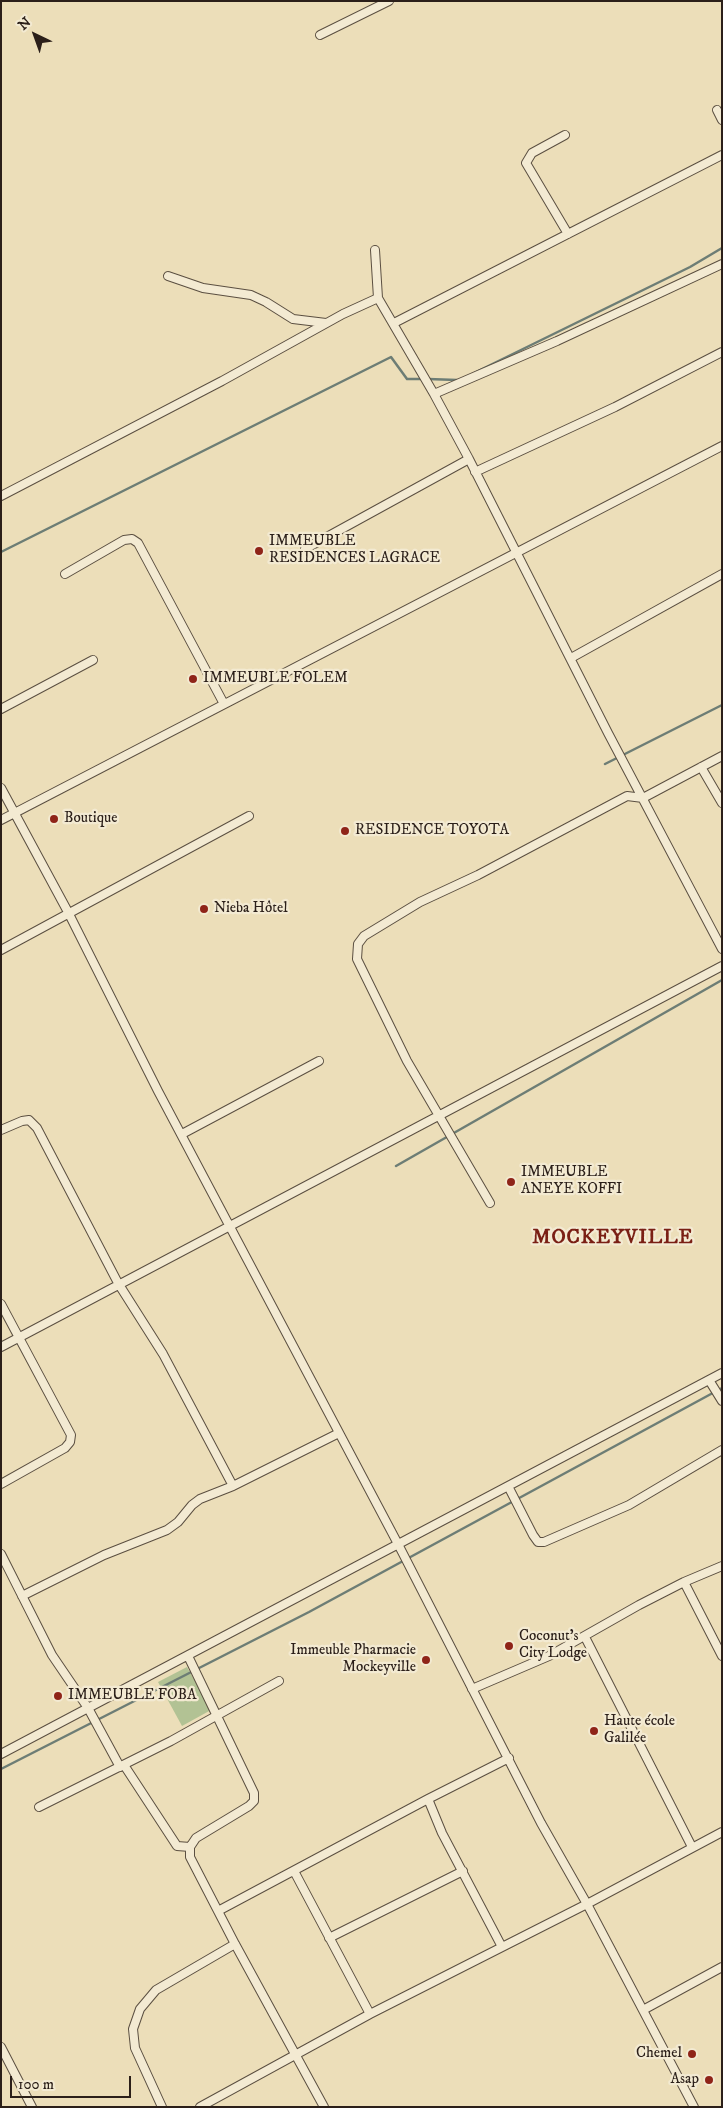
<!DOCTYPE html>
<meta charset="utf-8">
<style>
body{margin:0}
#map{position:relative;width:723px;height:2108px;overflow:hidden;background:#ecdeb9;font-family:"IM FELL DW Pica",serif}
canvas{display:block}
.frame{position:absolute;inset:0;border:2px solid #2b1f19;pointer-events:none}
.north{position:absolute;left:10px;top:10px;width:50px;height:50px;-webkit-text-stroke:4px #f3ead2;paint-order:stroke;rotate:318deg;font-size:14px;font-weight:700;line-height:20px;text-align:center;color:#2b1f19}
.north::after{content:'';display:block;margin:auto;width:18px;height:22px;background:#2b1f19;clip-path:polygon(50% 0,100% 100%,50% 72%,0 100%)}
.scale{position:absolute;left:10px;top:2076px;width:121px;height:22px;box-sizing:border-box;border:2px solid #2b1f19;border-top:0;padding-left:6px;font-size:15px;line-height:18px;white-space:nowrap;color:#2b1f19;-webkit-text-stroke:4px #f3ead2;paint-order:stroke}
</style>
<div id="map">
<canvas width="723" height="2108"></canvas>
<div class="frame"></div>
<div class="north">N</div>
<div class="scale">100 m</div>
</div>
<script>
const context = document.querySelector('canvas').getContext('2d');
context.lineJoin = 'round';
function fill(path, color) {
  context.fillStyle = color;
  context.fill(path, 'evenodd');
}
function shape(rows) {
  const path = new Path2D();
  for (const r of rows) {
    path.moveTo(r[0], r[1]);
    for (let i = 2; i < r.length; i += 2) path.lineTo(r[i], r[i + 1]);
  }
  return path;
}
function trace(path, color, width, dash) {
  context.strokeStyle = color;
  context.lineWidth = width;
  context.lineCap = dash ? 'butt' : 'round';
  context.setLineDash(dash || []);
  context.stroke(path);
}
function drawText(font, color, halo, rows, align = 'center') {
  context.font = font + ' "IM FELL DW Pica",serif';
  context.lineWidth = 4.5;
  context.setLineDash([]);
  context.textBaseline = 'middle';
  context.strokeStyle = halo;
  context.fillStyle = color;
  for (const [text, x, y, turn = 0] of rows) {
    context.save();
    context.translate(x, y);
    context.rotate((+turn || 0) * Math.PI / 180);
    context.textAlign = isNaN(turn) ? turn : align;
    if (halo) context.strokeText(text, 0, 0);
    context.fillText(text, 0, 0);
    context.restore();
  }
}
fill(shape([
 [187,1667,211,1710,182,1726,158,1682]
]), '#b2c294');
trace(shape([
 [472,374,690,267,722,248],
 [428,379,457,380],
 [1,552,391,357,407,379,422,379],
 [605,764,722,705],
 [396,1166,722,980],
 [1,1769,309,1612,722,1388]
]), '#6d7d75', 2.5);
const street = shape([
 [320,35,389,1],
 [717,110,722,120],
 [565,135,532,153,526,163,568,234],
 [375,250,378,298,434,394,469,459,608,733,722,949],
 [168,276,203,288,251,295,266,302,293,319,326,323],
 [394,323,722,155],
 [434,394,557,341,722,264],
 [475,472,615,407,722,352],
 [1,496,222,381,343,314,378,298],
 [305,549,469,459],
 [65,574,124,540,132,539,138,543,224,704],
 [571,658,722,574],
 [1,709,93,660],
 [701,767,722,803],
 [1,788,68,912,158,1091,398,1544,541,1823,587,1904,694,2107],
 [1,820,722,446],
 [1,950,249,816],
 [1,1130,22,1121,29,1120,37,1128,118,1283,163,1354,233,1486,339,1433],
 [182,1134,319,1061],
 [490,1203,407,1061,357,959,358,944,364,936,420,902,478,875,627,796,643,798,722,756],
 [1,1304,71,1435,70,1442,65,1448,1,1484],
 [1,1347,722,966],
 [709,1380,722,1401],
 [508,1486,533,1535,538,1542,544,1542,629,1505,722,1450],
 [1,1554,52,1655,88,1708,120,1767],
 [684,1582,722,1656],
 [22,1596,104,1555,167,1530,178,1522,192,1505,200,1499,233,1486],
 [585,1637,692,1847],
 [188,1656,254,1793,254,1801,249,1806,196,1838,190,1847,190,1857,235,1944,324,2107],
 [472,1689,549,1656,639,1605,684,1582,722,1566],
 [1,1754,722,1373],
 [124,1765,177,1846,190,1847],
 [428,1799,442,1833,502,1947],
 [39,1807,171,1741,279,1681],
 [294,1871,370,2014],
 [218,1911,428,1799,509,1758],
 [329,1938,463,1871],
 [643,2010,722,1967],
 [1,2047,32,2107],
 [162,2107,135,2048,133,2029,140,2009,156,1990,235,1944],
 [200,2107,370,2014,587,1904,722,1832]
]);
trace(street, '#5b4f41', 10);
trace(street, '#f3ead2', 8);
for (const [x, y, r, color] of [
 [259,551,5,"#8f2418"],
 [193,679,5,"#8f2418"],
 [54,819,5,"#8f2418"],
 [345,831,5,"#8f2418"],
 [204,909,5,"#8f2418"],
 [511,1182,5,"#8f2418"],
 [509,1646,5,"#8f2418"],
 [426,1660,5,"#8f2418"],
 [58,1696,5,"#8f2418"],
 [594,1731,5,"#8f2418"],
 [692,2054,5,"#8f2418"],
 [709,2080,5,"#8f2418"]
]) {
  const dot = new Path2D();
  dot.arc(x, y, r, 0, 2 * Math.PI);
  context.fillStyle = color;
  context.fill(dot);
  trace(dot, '#f3ead2', 2);
}
drawText('15px', '#2b1f19', '#f3ead2', [
 ["IMMEUBLE",269,542],
 ["RESIDENCES LAGRACE",269,559],
 ["IMMEUBLE FOLEM",203,679],
 ["Boutique",64,819],
 ["RESIDENCE TOYOTA",355,831],
 ["Nieba Hôtel",214,909],
 ["IMMEUBLE",521,1173],
 ["ANEYE KOFFI",521,1190],
 ["Coconut’s",519,1637],
 ["City Lodge",519,1654],
 ["Immeuble Pharmacie",416,1651,"right"],
 ["Mockeyville",416,1668,"right"],
 ["IMMEUBLE FOBA",68,1696],
 ["Haute école",604,1722],
 ["Galilée",604,1739],
 ["Chemel",682,2054,"right"],
 ["Asap",699,2080,"right"]
], 'left');
context.letterSpacing = '1px';
drawText('bold 20px', '#7a1f14', '#f3ead2', [
 ["MOCKEYVILLE",613,1239]
]);
context.letterSpacing = '0px';
</script>
